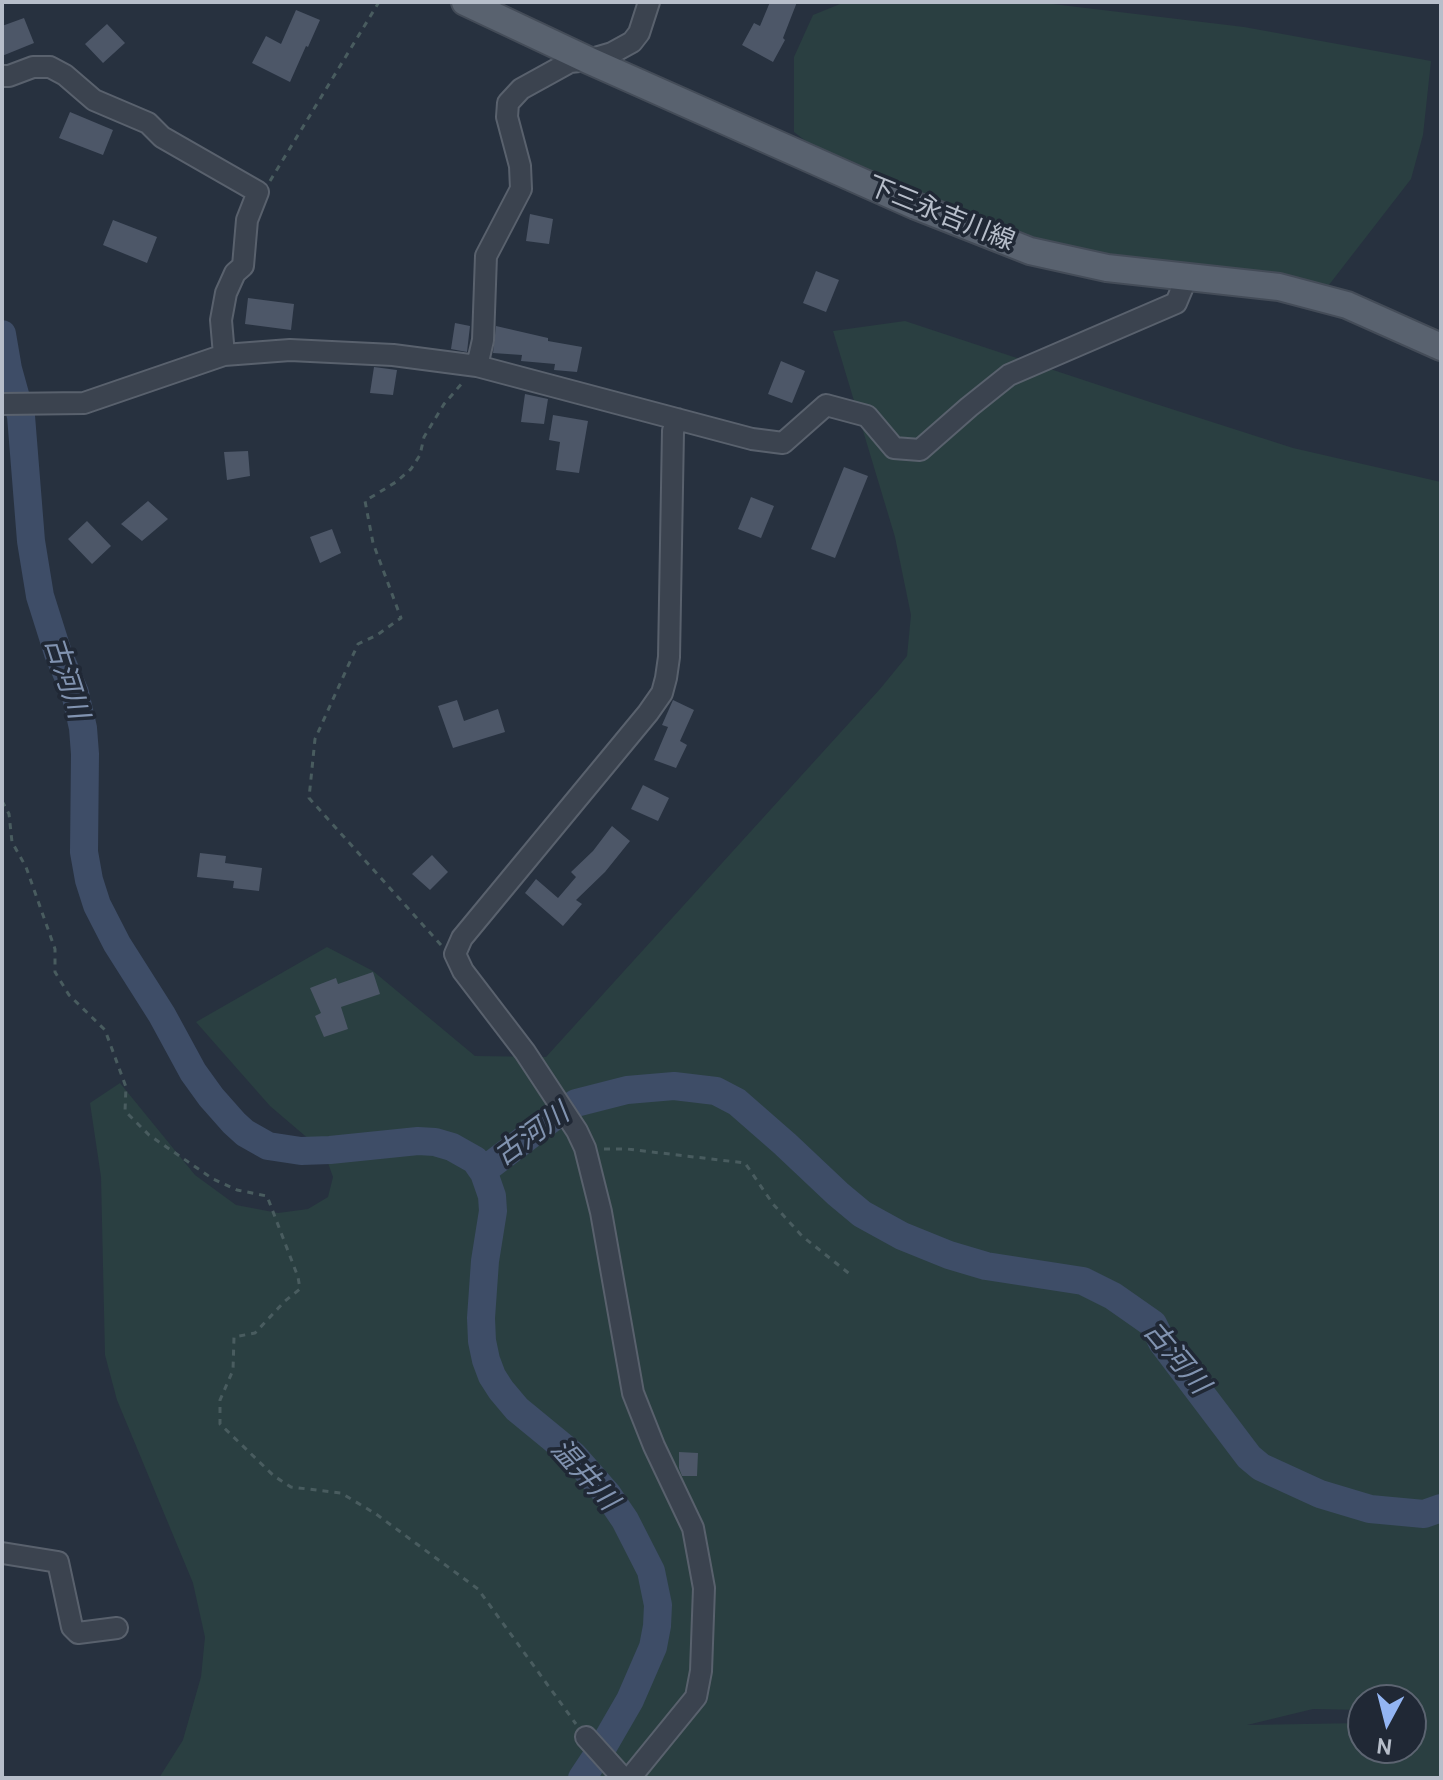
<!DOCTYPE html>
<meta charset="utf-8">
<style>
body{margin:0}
#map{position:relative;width:1443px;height:1780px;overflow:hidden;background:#27313f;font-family:Cabin,sans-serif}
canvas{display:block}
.frame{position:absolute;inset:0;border:4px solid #b7beca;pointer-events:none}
.north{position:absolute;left:1347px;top:1684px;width:80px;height:80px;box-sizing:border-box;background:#202835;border:2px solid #5c6471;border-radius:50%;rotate:187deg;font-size:22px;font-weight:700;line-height:32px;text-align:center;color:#b7beca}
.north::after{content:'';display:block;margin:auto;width:28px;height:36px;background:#93b5f3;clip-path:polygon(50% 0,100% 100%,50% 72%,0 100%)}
</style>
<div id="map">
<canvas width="1443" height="1780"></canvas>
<div class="frame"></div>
<div class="north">N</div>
</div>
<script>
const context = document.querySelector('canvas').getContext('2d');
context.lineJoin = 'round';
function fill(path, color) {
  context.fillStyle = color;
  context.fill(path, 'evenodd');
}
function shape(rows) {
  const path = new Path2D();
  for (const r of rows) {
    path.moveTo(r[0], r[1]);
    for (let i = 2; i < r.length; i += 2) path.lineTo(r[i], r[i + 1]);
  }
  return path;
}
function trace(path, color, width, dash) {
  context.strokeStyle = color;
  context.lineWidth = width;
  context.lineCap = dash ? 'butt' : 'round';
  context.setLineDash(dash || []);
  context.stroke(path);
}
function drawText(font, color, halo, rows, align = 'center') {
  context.font = font + ' Cabin,"Noto Sans JP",sans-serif';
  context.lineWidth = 7;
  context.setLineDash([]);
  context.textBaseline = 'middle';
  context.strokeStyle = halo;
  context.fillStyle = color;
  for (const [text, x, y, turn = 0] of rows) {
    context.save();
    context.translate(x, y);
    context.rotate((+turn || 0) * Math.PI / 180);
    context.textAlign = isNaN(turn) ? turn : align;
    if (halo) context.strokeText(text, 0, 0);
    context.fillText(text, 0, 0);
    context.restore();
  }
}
fill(shape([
 [845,2,1036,2,1244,27,1431,61,1423,135,1411,179,1325,290,1081,252,976,219,824,155,794,132,794,57,813,15],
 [905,321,1156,404,1293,448,1441,482,1441,1778,159,1778,183,1740,201,1677,205,1637,193,1583,117,1400,105,1355,101,1177,90,1103,120,1083,195,1175,236,1205,278,1213,308,1209,328,1197,333,1177,324,1152,270,1106,196,1022,327,947,373,971,475,1056,546,1057,880,689,907,656,911,615,895,537,833,331],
 [1363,1700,1411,1700,1411,1718,1424,1721,1411,1722,1411,1748,1363,1748,1363,1723,1247,1725,1313,1709,1363,1710]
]), '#2a3f41');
trace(shape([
 [2,334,8,369,21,416,31,541,40,596,58,653,75,693,83,728,85,754,84,852,89,880,97,905,117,944,162,1015,193,1072,211,1097,234,1123,245,1133,268,1146,301,1151,330,1150,418,1141,435,1142,452,1147,475,1160,484,1173,492,1196,493,1211,485,1261,481,1318,482,1341,486,1360,492,1376,501,1390,517,1409,573,1455,608,1495,625,1520,651,1571,658,1605,657,1626,653,1647,630,1700,604,1745,582,1778],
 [483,1171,551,1119,576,1103,627,1090,674,1086,716,1091,737,1102,785,1144,838,1194,862,1214,902,1236,949,1255,986,1266,1083,1281,1113,1296,1153,1324,1162,1342,1249,1457,1261,1467,1320,1494,1370,1509,1424,1514,1441,1508]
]), '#3e4d67', 28);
fill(shape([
 [770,2,797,2,783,38,785,40,773,62,742,45,754,23,760,26],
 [296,10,320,20,308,47,306,46,290,82,252,63,266,36,281,44],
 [24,18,34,43,2,56,2,26],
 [107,24,125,43,103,63,85,44],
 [70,112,113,130,103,155,59,138],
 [530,214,553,219,549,244,526,241],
 [113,220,157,237,147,263,103,245],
 [816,271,839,280,826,312,803,303],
 [248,298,294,304,291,330,245,324],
 [455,323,470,326,467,352,451,349],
 [496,326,548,338,548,341,582,347,577,372,554,370,555,364,521,361,522,355,493,353],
 [781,361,805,371,792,403,768,394],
 [374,367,397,370,393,395,370,393],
 [525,394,548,399,544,424,521,422],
 [553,415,588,421,579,473,556,470,560,442,549,440],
 [248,451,250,476,227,480,224,452],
 [844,467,868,476,835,558,811,549],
 [751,497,774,506,761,538,738,529],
 [148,501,168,519,142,541,121,524],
 [87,521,111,546,92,564,68,539],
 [332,529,341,553,320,563,310,537],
 [457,700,464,721,498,709,505,732,453,748,438,706],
 [673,700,694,710,680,741,687,745,676,768,654,760,668,727,662,725],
 [643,785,669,798,658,821,631,809],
 [612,826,630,841,605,872,576,900,582,904,563,926,525,893,536,879,558,898,576,877,571,872,593,851],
 [200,853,226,856,225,863,262,868,259,891,233,888,234,881,197,877],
 [432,855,448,872,430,890,412,874],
 [373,972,380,994,341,1007,348,1029,324,1037,315,1016,321,1013,310,988,336,978,338,984],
 [679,1452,698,1453,697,1476,682,1476,679,1468]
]), '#4d5768');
const minor = shape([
 [2,76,9,76,33,67,50,67,65,75,94,100,148,123,162,137,258,192,247,220,243,266,235,273,226,293,221,320,224,355],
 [477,366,483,340,486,256,521,189,520,166,507,117,508,103,521,89,570,62,588,60,612,53,632,42,639,33,649,2],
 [2,404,84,403,224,355,290,350,393,355,477,366,752,439,783,443,826,405,867,416,894,448,920,450,969,407,1009,375,1176,303,1187,277],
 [2,1553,58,1562,72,1627,78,1633,117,1628],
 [586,1737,623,1778],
 [630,1778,696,1697,701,1671,704,1588,693,1528,654,1446,633,1393,601,1212,585,1148,577,1131,525,1052,463,971,455,954,462,938,648,713,662,693,666,678,669,657,673,431,677,419]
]);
const major = shape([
 [465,2,588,60,916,206,1030,251,1107,268,1279,287,1347,305,1441,347]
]);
trace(minor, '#59616d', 24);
trace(major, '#444c58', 30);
trace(shape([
 [270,181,379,2],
 [2,801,9,814,12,842,26,867,55,949,55,972,69,995,105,1030,126,1087,125,1111,149,1135,213,1179,237,1190,267,1196,298,1277,300,1289,285,1301,255,1333,234,1337,233,1370,220,1400,220,1424,274,1476,291,1487,341,1493,376,1514,478,1589,576,1724],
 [441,945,309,798,315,739,358,644,377,635,401,618,373,543,365,501,396,482,411,469,420,455,424,437,444,404,464,381],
 [604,1149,627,1149,745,1163,773,1204,802,1236,851,1275]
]), '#495c5f', 3, [6, 6]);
trace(minor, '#3b434f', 20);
trace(major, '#59626f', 26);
drawText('26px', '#b7beca', '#202835', [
 ["下三永吉川線",941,214,22]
]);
drawText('italic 28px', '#8193b0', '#202835', [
 ["古河川",66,678,72],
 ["古河川",532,1135,-36],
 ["古河川",1176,1358,50],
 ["温井川",584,1475,48]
]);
</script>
